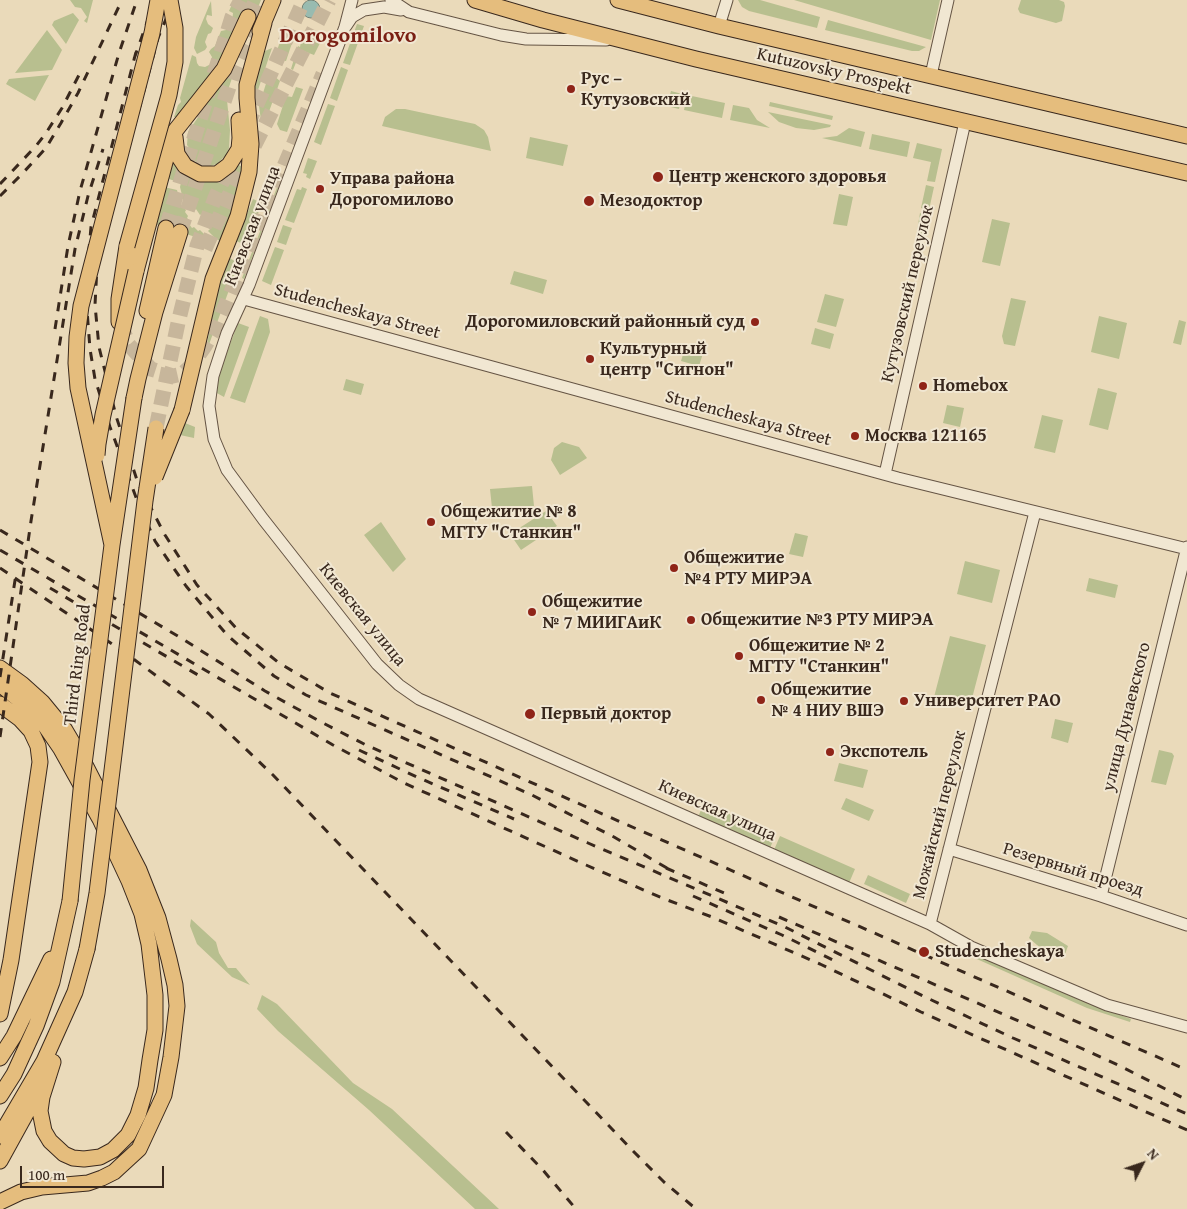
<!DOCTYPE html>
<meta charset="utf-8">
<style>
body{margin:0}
#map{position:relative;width:1187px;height:1209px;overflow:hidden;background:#eadaba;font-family:"Gentium Book Plus",serif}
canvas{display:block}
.north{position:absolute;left:1117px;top:1139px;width:50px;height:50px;-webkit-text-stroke:4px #f1e7d2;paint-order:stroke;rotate:49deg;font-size:14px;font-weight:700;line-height:20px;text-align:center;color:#39281d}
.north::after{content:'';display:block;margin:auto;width:18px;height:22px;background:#39281d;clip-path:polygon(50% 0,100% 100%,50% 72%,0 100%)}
.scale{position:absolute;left:20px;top:1166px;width:144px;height:22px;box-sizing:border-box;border:2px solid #39281d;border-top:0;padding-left:6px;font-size:15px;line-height:18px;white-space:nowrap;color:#39281d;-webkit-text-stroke:4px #f1e7d2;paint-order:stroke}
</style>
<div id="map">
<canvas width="1187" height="1209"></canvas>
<div class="north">N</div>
<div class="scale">100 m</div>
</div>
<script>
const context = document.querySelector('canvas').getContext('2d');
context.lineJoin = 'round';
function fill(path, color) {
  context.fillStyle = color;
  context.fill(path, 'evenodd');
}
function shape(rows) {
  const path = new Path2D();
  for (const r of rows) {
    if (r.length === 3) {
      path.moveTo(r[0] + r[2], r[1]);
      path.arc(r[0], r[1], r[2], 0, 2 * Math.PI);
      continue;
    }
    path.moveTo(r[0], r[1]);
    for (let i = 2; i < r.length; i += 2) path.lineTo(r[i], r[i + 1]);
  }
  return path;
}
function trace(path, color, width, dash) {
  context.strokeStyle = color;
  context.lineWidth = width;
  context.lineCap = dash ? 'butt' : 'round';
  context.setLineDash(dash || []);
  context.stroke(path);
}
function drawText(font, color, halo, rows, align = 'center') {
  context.font = font + ' "Gentium Book Plus",serif';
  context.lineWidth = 4;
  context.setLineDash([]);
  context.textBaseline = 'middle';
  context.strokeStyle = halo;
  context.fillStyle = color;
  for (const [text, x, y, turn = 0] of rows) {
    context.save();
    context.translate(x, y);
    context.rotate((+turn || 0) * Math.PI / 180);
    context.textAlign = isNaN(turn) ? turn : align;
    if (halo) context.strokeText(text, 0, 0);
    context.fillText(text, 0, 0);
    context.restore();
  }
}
fill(shape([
 [70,0,93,0,87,23,84,21,87,17,81,8,75,7],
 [234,0,261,0,253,20,212,77,176,117,174,117,178,105,181,102,180,98,192,55,196,57,197,63,199,66,205,67,211,64,212,57,209,52,211,49,215,46,221,31,226,30,232,22,233,13,229,11],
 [738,0,760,0,820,17,817,28,749,11,742,7],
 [794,0,940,0,931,40],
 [1021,0,1059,0,1064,2,1065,6,1062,21,1056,23,1020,13,1018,9],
 [211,1,212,16,207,15,206,19,208,24,213,28,211,33,208,34,205,42,207,47,205,50,197,54,194,48,196,37],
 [73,13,79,20,66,44,52,25,54,21],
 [828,20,926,47,919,51,912,51,825,30],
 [357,24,364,26,350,65,343,63],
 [47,30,62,50,52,70,15,73],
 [302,37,315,39,323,37,314,55,301,50,293,70,291,69,298,46,300,47],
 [281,39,292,43,286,61,274,59],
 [272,48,255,99,253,99,252,95,260,57,265,51],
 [341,67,348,70,337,101,330,98],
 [228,73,233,75,229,87,227,100,230,130,229,148,226,155,217,164,210,166,198,164,193,159,195,155,187,145,188,132],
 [269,74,274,76,280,81,266,120,261,120,259,106],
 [49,75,35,101,6,84,9,79],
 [296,87,303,89,287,132,280,130,277,124,286,96,292,97],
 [671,91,682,94,679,109,667,106],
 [687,95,725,103,722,118,684,110],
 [770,102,833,116,832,120,769,106],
 [328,104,335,106,321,145,314,142],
 [733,105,749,108,757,120,770,128,730,120],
 [396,109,405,109,475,124,484,130,488,137,491,151,382,126,385,117],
 [768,112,831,125,830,127,814,130,796,128,779,122],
 [849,128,865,132,861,147,822,138,837,136],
 [872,134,910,142,907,157,869,149],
 [530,137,568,145,563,166,526,158],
 [917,143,942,149,935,182,927,181,931,162,913,158],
 [172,158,225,177,239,165,244,168,237,202,220,241,216,239,208,231,210,229,205,226,208,223,204,219,206,216,203,213,200,215,196,209,193,212,190,207,189,208,184,203,180,187,181,183,166,178],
 [308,158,317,161,310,179,306,177,307,174,303,173],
 [281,177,282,178,244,279,242,278],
 [926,185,934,187,929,210,921,208],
 [164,187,177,190,180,204,186,210,185,212,188,216,187,218,191,222,189,224,192,228,194,227,198,231,200,230,204,234,206,233,211,240,211,242,155,224],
 [302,187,307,189,294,223,285,220,297,189,301,190],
 [839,194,853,197,847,226,833,224],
 [253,199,262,203,246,245,236,241],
 [920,213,928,215,923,239,916,237],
 [992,219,1010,223,1000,266,982,262],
 [283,225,292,228,286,245,277,242],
 [275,247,284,250,271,285,262,281],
 [229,258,239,263,204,358,219,285],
 [514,271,547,280,543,294,510,284],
 [825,294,844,299,836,327,817,322],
 [1011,298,1026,301,1015,346,1004,344,1002,336],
 [260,316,268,319,270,332,245,403,230,398],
 [1099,316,1127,323,1119,359,1091,352],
 [1179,320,1186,322,1181,345,1173,343],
 [238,323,249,327,224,397,215,392,218,376],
 [815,328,834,334,830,349,811,344],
 [686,345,704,350,699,366,681,361],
 [346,379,364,384,361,395,343,390],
 [1098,388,1117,393,1108,430,1089,425],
 [947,405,964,408,960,427,943,423],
 [1042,415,1063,420,1055,453,1034,448],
 [185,423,195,427,194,438,180,435],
 [562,442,579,447,587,458,560,475,551,460,554,448],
 [532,486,534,506,492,508,490,489],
 [546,511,557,526,521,550,510,534],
 [381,522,406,559,393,572,364,535],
 [795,533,808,536,803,557,789,554],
 [965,561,1000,570,992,603,957,594],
 [1089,578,1118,585,1115,598,1086,591],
 [950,636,986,645,970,706,934,697],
 [1055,719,1073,723,1068,743,1051,738],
 [1159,750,1172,753,1174,756,1166,785,1151,782],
 [839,763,868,770,863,788,834,781],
 [846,798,874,810,869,821,841,809],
 [704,803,776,834,770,848,698,817],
 [780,836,855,869,849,883,774,850],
 [868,875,910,894,906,903,864,884],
 [191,919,216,942,219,953,228,968,236,968,250,985,232,977,197,944,190,926],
 [1032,931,1047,933,1068,946,1065,954,1055,954,1046,951,1037,945,1029,938],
 [963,949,1089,1004,1131,1019,1130,1022,1087,1008,961,952],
 [262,995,277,1004,353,1083,392,1109,499,1209,475,1209,369,1110,278,1031,257,1009]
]), '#b8bf8f');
const water = shape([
 [311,9,9]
]);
fill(water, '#98bbb0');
trace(water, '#728075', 1);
trace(shape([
 [248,17,256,0],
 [247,126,304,0],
 [166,228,232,17,241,0],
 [180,232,232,78,261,15],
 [205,249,230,193,329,0],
 [120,323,129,345,151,369,173,376,182,374,192,365,205,346,218,323,323,74],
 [156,428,178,323,197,246,215,198,232,161]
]), '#c7b69b', 15, [15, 8]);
const minor = shape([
 [352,0,345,27,249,285,227,333,213,376,209,406,214,439,227,470,263,519,377,664,399,685,419,699,930,924,971,947,1107,1005,1187,1027],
 [391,0,409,12,501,35,526,39,606,40],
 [346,26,352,17,364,10,384,7,401,10],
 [719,26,727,0],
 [931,75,948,0],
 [244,299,898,478,1187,549],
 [885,474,965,122],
 [949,849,1101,896,1187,925],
 [1101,896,1187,547],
 [930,924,1035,512]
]);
const major = shape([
 [475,0,543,20,696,59,1187,173],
 [618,0,719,26,1187,136],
 [260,31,273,0],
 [175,137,177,154,185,166,200,174,217,174,229,165,239,149,240,138,239,120],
 [136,271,169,147,175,131,224,69,248,17],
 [147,311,166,228],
 [119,322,119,299,127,246],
 [134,398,138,379,155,312,180,232],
 [182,410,213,279,238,216,249,172,251,144,247,98,247,85,264,23],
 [0,668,22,684,42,702,65,730,81,757,139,870,158,918,169,959,175,985,177,1006,171,1057,164,1095,139,1149,114,1172,102,1178,88,1183,42,1187,21,1192,0,1202],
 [0,684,33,711,46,727,61,749,100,819,129,881,142,914,149,944,155,995,155,1030,150,1060,146,1088,138,1115,128,1135,113,1150,100,1157,84,1159,73,1158,64,1154,50,1141,44,1131,40,1111,42,1097,53,1062],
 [0,704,20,719,31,731,38,746,40,762,11,960,0,1014],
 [0,1058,14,1036,51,959],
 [0,1096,14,1074,36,1026,52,982,70,901],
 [0,1136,44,1061,75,992,87,949],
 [0,1161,38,1092]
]);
trace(minor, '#655444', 13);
trace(major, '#39281d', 17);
trace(minor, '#f1e7d2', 11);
trace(major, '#e5bd7d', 15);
trace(shape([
 [174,0,158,38,97,267,95,305,99,347,116,416,138,483,165,535,197,585,236,628,279,663,330,693,582,805,1187,1070],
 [136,52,91,227,88,261,87,310,90,349,95,379,110,427,137,500,155,541,186,586,227,635,274,676,306,695,532,795,614,837,672,871],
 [134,59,155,0],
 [0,184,36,146,46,133,62,108,80,73],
 [0,196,21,175,46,148,61,123,78,93,122,0],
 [55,329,68,246,80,191,119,53,137,0],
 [0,530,181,638,265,691,321,722,366,745,588,843,785,927,923,996,1013,1038,1187,1114],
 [0,550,333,745,404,783,586,865,662,898,712,917,820,964,921,1012,1187,1130],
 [0,568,121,650,209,714,273,775,633,1151,664,1182,696,1209],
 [50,588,198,675],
 [0,677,16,574],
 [0,737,31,521,75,249,88,196,103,149],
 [359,750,417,777,514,819],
 [666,868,731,896],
 [693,896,782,935,837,962],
 [779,917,1074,1045,1118,1065,1187,1100],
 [506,1132,542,1169,576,1209]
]), '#39281d', 3, [9, 9]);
const majorBridge = shape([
 [127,246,169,95,175,62,175,28,170,0],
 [97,455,98,444,103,415,136,271],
 [155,477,182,410],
 [112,545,78,388,76,363,77,337,81,306,152,33,158,0],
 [70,901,82,780,112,545,134,398],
 [87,949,97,893,145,501,156,428]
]);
trace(majorBridge, '#39281d', 17, []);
trace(majorBridge, '#e5bd7d', 15);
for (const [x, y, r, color] of [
 [571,89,5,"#8f2418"],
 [658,177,6,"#8f2418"],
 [320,189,5,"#8f2418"],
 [589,201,6,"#8f2418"],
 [755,322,5,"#8f2418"],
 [590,359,5,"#8f2418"],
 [923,386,5,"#8f2418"],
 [855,436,5,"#8f2418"],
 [431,522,5,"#8f2418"],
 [674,568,5,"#8f2418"],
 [532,612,5,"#8f2418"],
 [691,620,5,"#8f2418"],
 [739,656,5,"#8f2418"],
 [761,700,5,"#8f2418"],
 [904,701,5,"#8f2418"],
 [530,714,6,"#8f2418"],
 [830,752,5,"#8f2418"],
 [924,952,6,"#8f2418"]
]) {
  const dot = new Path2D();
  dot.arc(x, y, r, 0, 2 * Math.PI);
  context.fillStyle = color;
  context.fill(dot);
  trace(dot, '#f1e7d2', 2);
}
drawText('18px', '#39281d', '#f1e7d2', [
 ["Kutuzovsky Prospekt",834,72,13],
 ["Киевская улица",253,226,-69],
 ["Кутузовский переулок",908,294,-77],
 ["Studencheskaya Street",357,312,15],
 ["Studencheskaya Street",748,419,15],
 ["Киевская улица",362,615,51],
 ["Third Ring Road",78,665,-83],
 ["улица Дунаевского",1127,717,-76],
 ["Киевская улица",717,811,24],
 ["Можайский переулок",940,815,-76],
 ["Резервный проезд",1073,870,17]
]);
drawText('bold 18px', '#39281d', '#f1e7d2', [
 ["Рус –",581,79],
 ["Кутузовский",581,100],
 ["Центр женского здоровья",669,177],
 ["Управа района",330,179],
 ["Дорогомилово",330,200],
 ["Мезодоктор",600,201],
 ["Дорогомиловский районный суд",745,322,"right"],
 ["Культурный",600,349],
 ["центр \"Сигнон\"",600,370],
 ["Homebox",933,386],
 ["Москва 121165",865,436],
 ["Общежитие № 8",441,512],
 ["МГТУ \"Станкин\"",441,533],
 ["Общежитие",684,558],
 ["№4 РТУ МИРЭА",684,579],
 ["Общежитие",542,602],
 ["№ 7 МИИГАиК",542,623],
 ["Общежитие №3 РТУ МИРЭА",701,620],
 ["Общежитие № 2",749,646],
 ["МГТУ \"Станкин\"",749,667],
 ["Общежитие",771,690],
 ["№ 4 НИУ ВШЭ",771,711],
 ["Университет РАО",914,701],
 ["Первый доктор",541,714],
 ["Экспотель",840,752],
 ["Studencheskaya",935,952]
], 'left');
drawText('bold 22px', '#7a1f14', '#f1e7d2', [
 ["Dorogomilovo",348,36]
]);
</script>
